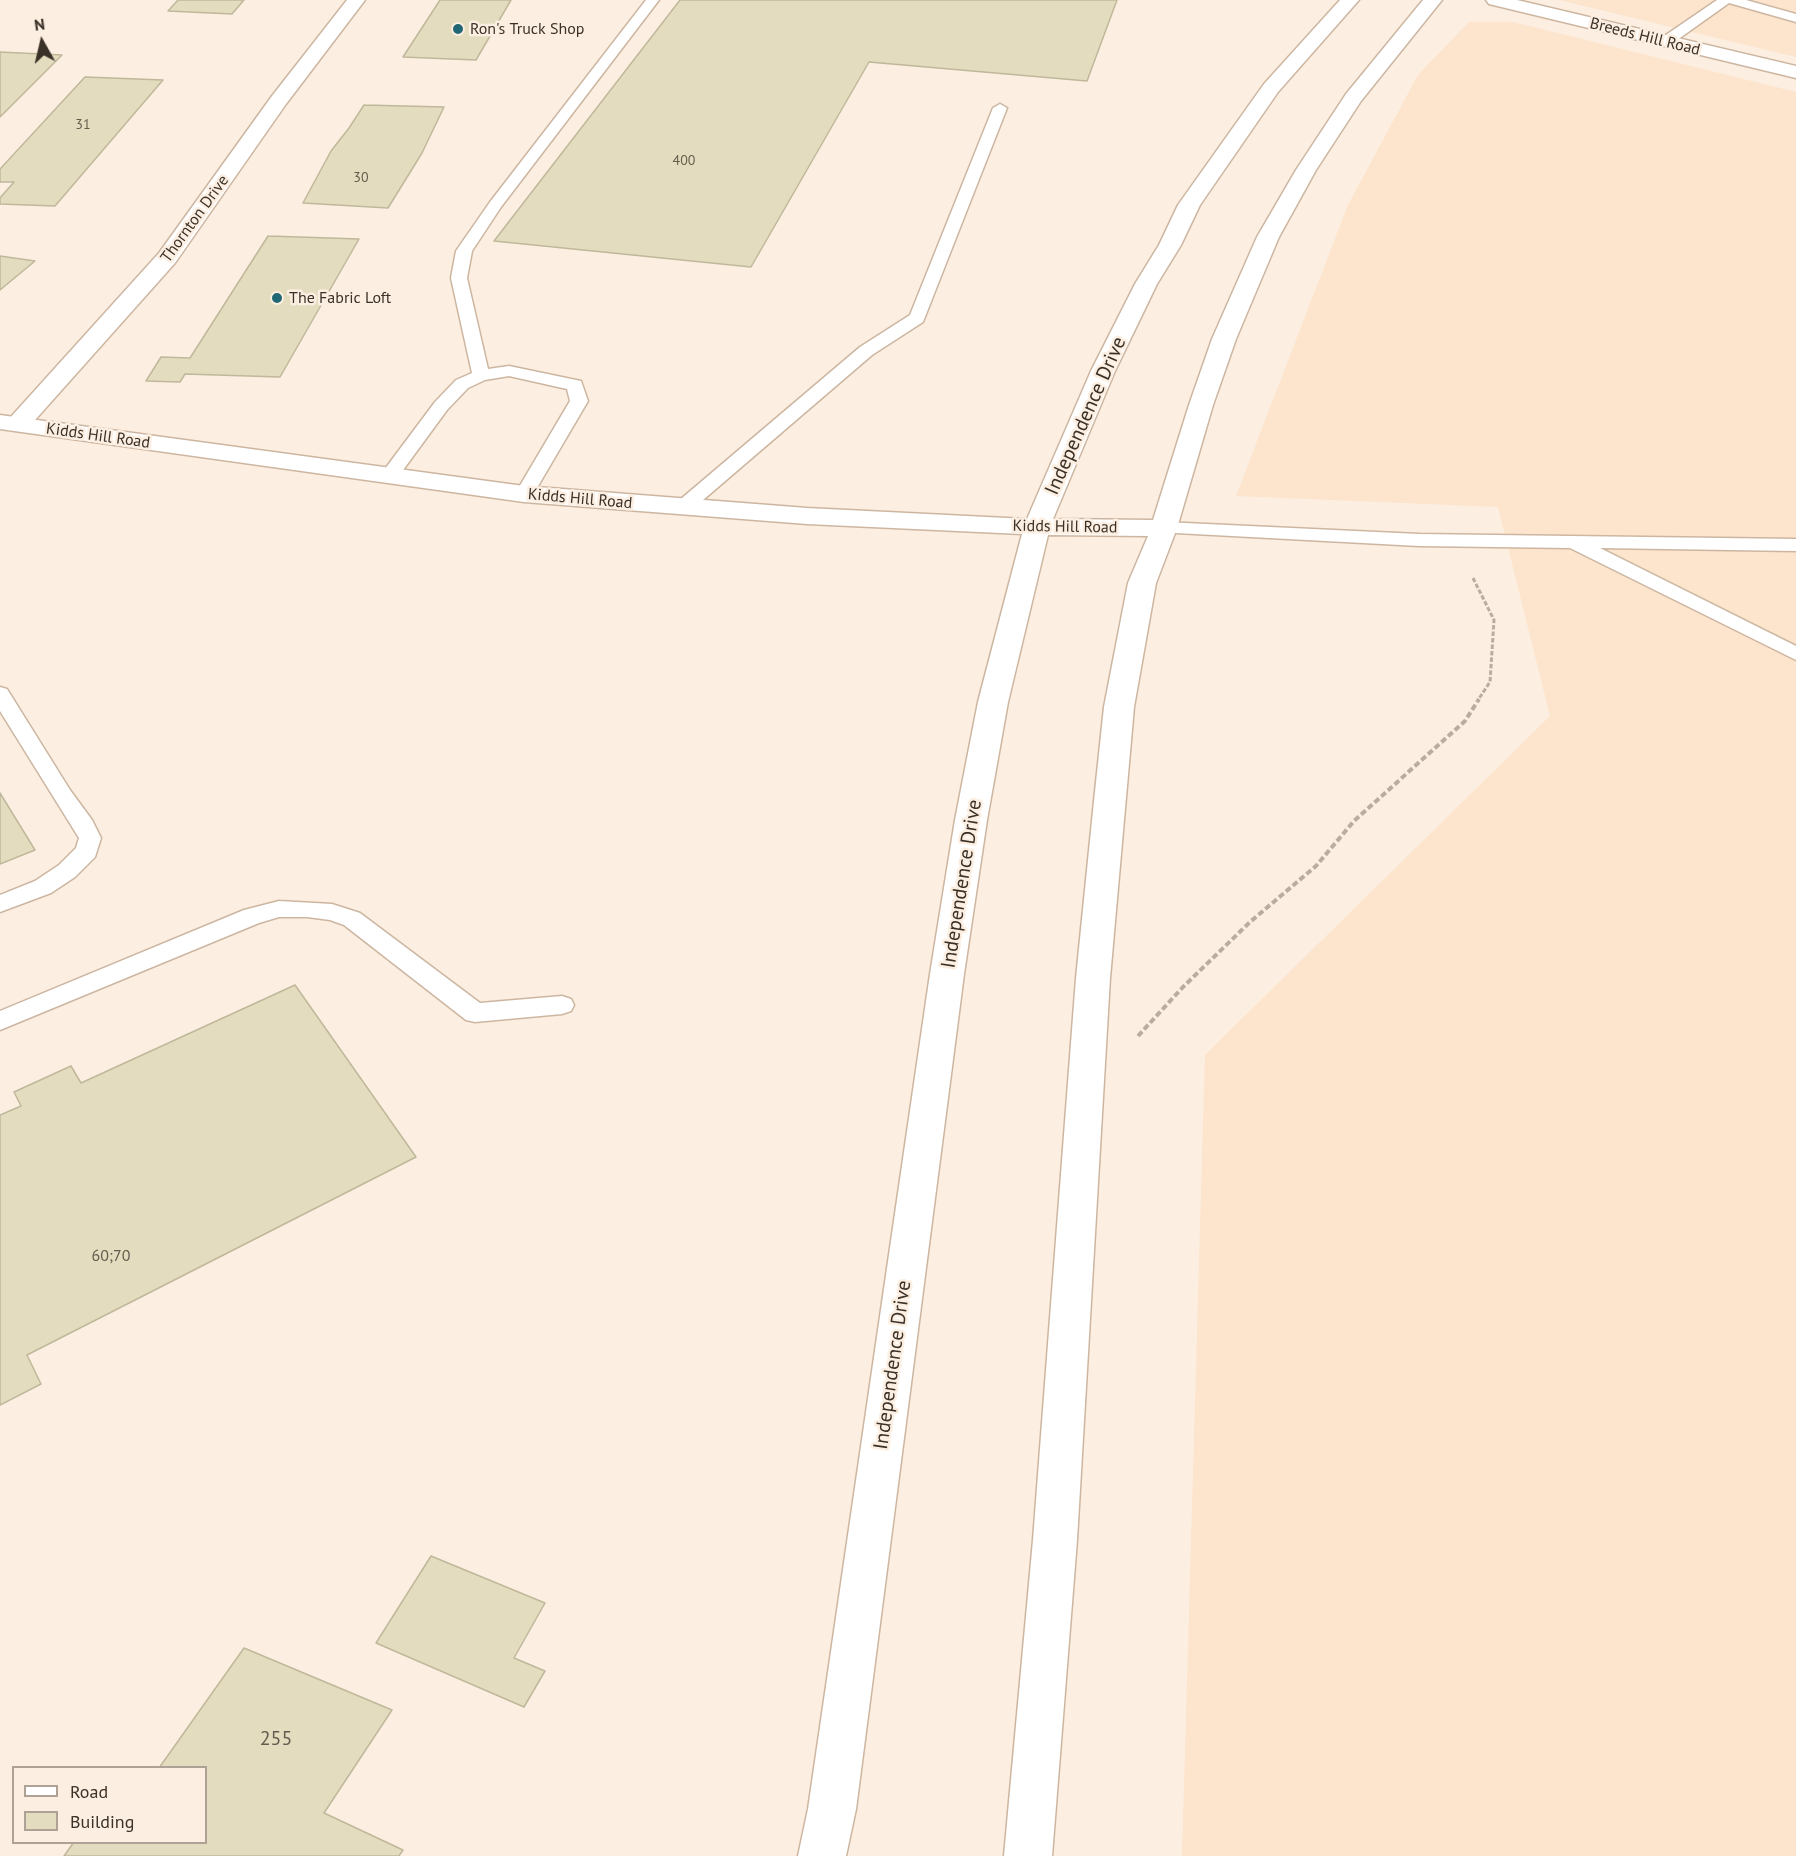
<!DOCTYPE html>
<style>
body{margin:0}
#map{position:relative;width:1796px;height:1856px;overflow:hidden;background:#fceee0;font-family:"PT Sans",sans-serif}
canvas{display:block}
.legend{position:absolute;left:12px;top:1766px;width:195px;height:78px;box-sizing:border-box;background:#fceee0;border:2px solid #aea296;margin:0;padding:8px 10px;list-style:none;font-size:18px;color:#3a3128}
.legend li{display:flex;align-items:center;gap:12px;height:30px}
.legend b{width:30px;border:2px solid #aea296}
.north{position:absolute;left:12px;top:12px;width:60px;height:60px;-webkit-text-stroke:4px #fceee0;paint-order:stroke;rotate:352deg;font-size:16px;font-weight:700;line-height:24px;text-align:center;color:#3a3128}
.north::after{content:'';display:block;margin:auto;width:21px;height:27px;background:#3a3128;clip-path:polygon(50% 0,100% 100%,50% 72%,0 100%)}
</style>
<div id="map">
<canvas width="1796" height="1856"></canvas>
<ul class="legend">
<li><b style="height:8px;background:#fff"></b>Road</li>
<li><b style="height:16px;background:#e4dcbe"></b>Building</li>
</ul>
<div class="north">N</div>
</div>
<script>
const context = document.querySelector('canvas').getContext('2d');
context.lineJoin = 'round';
function fill(path, color) {
  context.fillStyle = color;
  context.fill(path, 'evenodd');
}
function shape(rows) {
  const path = new Path2D();
  for (const r of rows) {
    path.moveTo(r[0], r[1]);
    for (let i = 2; i < r.length; i += 2) path.lineTo(r[i], r[i + 1]);
  }
  return path;
}
function trace(path, color, width, dash) {
  context.strokeStyle = color;
  context.lineWidth = width;
  context.lineCap = dash ? 'butt' : 'round';
  context.setLineDash(dash || []);
  context.stroke(path);
}
function drawText(font, color, halo, rows, align = 'center') {
  context.font = font + ' "PT Sans",sans-serif';
  context.lineWidth = 5;
  context.setLineDash([]);
  context.textBaseline = 'middle';
  context.strokeStyle = halo;
  context.fillStyle = color;
  for (const [text, x, y, turn = 0] of rows) {
    context.save();
    context.translate(x, y);
    context.rotate((+turn || 0) * Math.PI / 180);
    context.textAlign = isNaN(turn) ? turn : align;
    if (halo) context.strokeText(text, 0, 0);
    context.fillText(text, 0, 0);
    context.restore();
  }
}
fill(shape([
 [1559,0,1796,0,1796,57],
 [1469,22,1513,22,1796,92,1796,1856,1182,1856,1205,1055,1550,716,1498,507,1236,496,1348,205,1418,75]
]), '#fce4cd');
const building = shape([
 [178,0,244,0,232,14,168,11,178,0],
 [440,0,511,0,476,60,403,57,440,0],
 [680,0,1117,0,1087,81,869,62,751,267,494,241,680,0],
 [0,52,62,55,0,117,0,52],
 [85,77,163,80,55,206,0,204,0,198,14,182,0,182,0,169,85,77],
 [364,105,444,107,422,153,388,208,303,203,331,151,349,128,364,105],
 [268,236,359,239,280,377,185,374,180,382,146,381,161,357,190,358,268,236],
 [0,256,35,261,0,290,0,256],
 [0,793,35,850,0,864,0,793],
 [295,985,416,1157,27,1355,41,1384,0,1405,0,1115,21,1106,14,1092,71,1066,81,1083,295,985],
 [431,1556,545,1603,514,1658,545,1671,524,1707,376,1643,431,1556],
 [244,1648,392,1710,324,1813,403,1850,399,1856,64,1856,74,1842,206,1842,206,1768,159,1768,244,1648]
]);
fill(building, '#e4dcbe');
trace(building, '#c0b89b', 1.5);
const service = shape([
 [646,0,659,0,501,207,472,251,467,278,488,369,509,366,581,381,588,401,531,498,524,500,517,498,515,494,570,401,567,389,509,376,485,380,468,388,447,410,395,481,381,481,379,477,435,402,456,380,472,373,451,278,456,251,490,202,646,0],
 [1717,0,1746,0,1796,14,1796,22,1729,3,1670,45,1660,45,1658,42,1660,39,1717,0],
 [1000,104,1007,108,923,322,872,355,689,512,675,512,673,508,675,504,860,347,910,315,993,108,1000,104],
 [1164,522,1419,534,1796,539,1796,551,1600,548,1796,646,1796,660,1570,548,1419,546,1157,532,1154,528,1157,524,1164,522],
 [0,687,7,689,70,790,92,820,101,838,95,857,75,877,51,893,0,912,0,895,35,881,59,865,76,848,79,838,0,711,0,687],
 [279,901,332,904,360,913,480,1003,562,996,571,999,574,1005,571,1011,562,1014,475,1022,466,1020,344,925,330,920,307,917,279,917,259,923,0,1030,0,1011,244,910,279,901]
]);
const minor = shape([
 [347,0,365,0,286,104,175,263,27,429,18,431,9,429,6,424,9,419,159,253,272,96,347,0],
 [1486,0,1517,0,1796,66,1796,78,1489,4,1486,0]
]);
const tertiary = shape([
 [1340,0,1359,0,1278,92,1200,205,1181,245,1157,284,1115,371,1053,519,1153,520,1189,405,1212,339,1257,237,1296,170,1346,94,1423,0,1442,0,1361,101,1316,170,1279,237,1236,339,1213,405,1177,528,1156,583,1134,707,1110,978,1077,1540,1052,1856,1004,1856,1033,1540,1076,978,1094,801,1104,707,1128,583,1148,536,1048,535,1008,702,987,820,964,974,856,1809,846,1856,798,1856,808,1809,930,974,955,820,978,702,1022,534,807,524,524,502,0,429,0,415,524,486,807,508,1027,519,1091,371,1135,284,1159,245,1178,205,1264,84,1340,0]
]);
trace(service, '#cdb6a1', 3);
trace(minor, '#cdb6a1', 3);
trace(tertiary, '#cdb6a1', 3);
trace(shape([
 [1473,578,1494,620,1490,682,1478,700]
]), '#b9ada0', 3, [4.5, 2]);
trace(shape([
 [1138,1036,1183,987,1250,922,1316,866,1354,821,1465,721,1479,699]
]), '#b9ada0', 4, [6, 3]);
fill(service, '#fff');
fill(minor, '#fff');
fill(tertiary, '#fff');
for (const [x, y, r, color] of [
 [458,29,6,"#1f6874"],
 [277,298,6,"#1f6874"]
]) {
  const dot = new Path2D();
  dot.arc(x, y, r, 0, 2 * Math.PI);
  context.fillStyle = color;
  context.fill(dot);
  trace(dot, '#fceee0', 2);
}
drawText('14px', '#645c4e', null, [
 ["31",83,125],
 ["400",684,161],
 ["30",361,178]
]);
drawText('16px', '#3a3128', '#fceee0', [
 ["Ron's Truck Shop",470,29],
 ["The Fabric Loft",289,298]
], 'left');
drawText('16px', '#3a3128', '#fceee0', [
 ["Breeds Hill Road",1645,37,14],
 ["Thornton Drive",195,219,-54],
 ["Kidds Hill Road",98,436,8],
 ["Kidds Hill Road",580,499,5],
 ["Kidds Hill Road",1065,527,1]
]);
drawText('16px', '#645c4e', null, [
 ["60;70",111,1256]
]);
drawText('20px', '#3a3128', '#fceee0', [
 ["Independence Drive",1086,416,-66],
 ["Independence Drive",962,884,-81],
 ["Independence Drive",893,1365,-82]
]);
drawText('20px', '#645c4e', null, [
 ["255",276,1739]
]);
</script>
